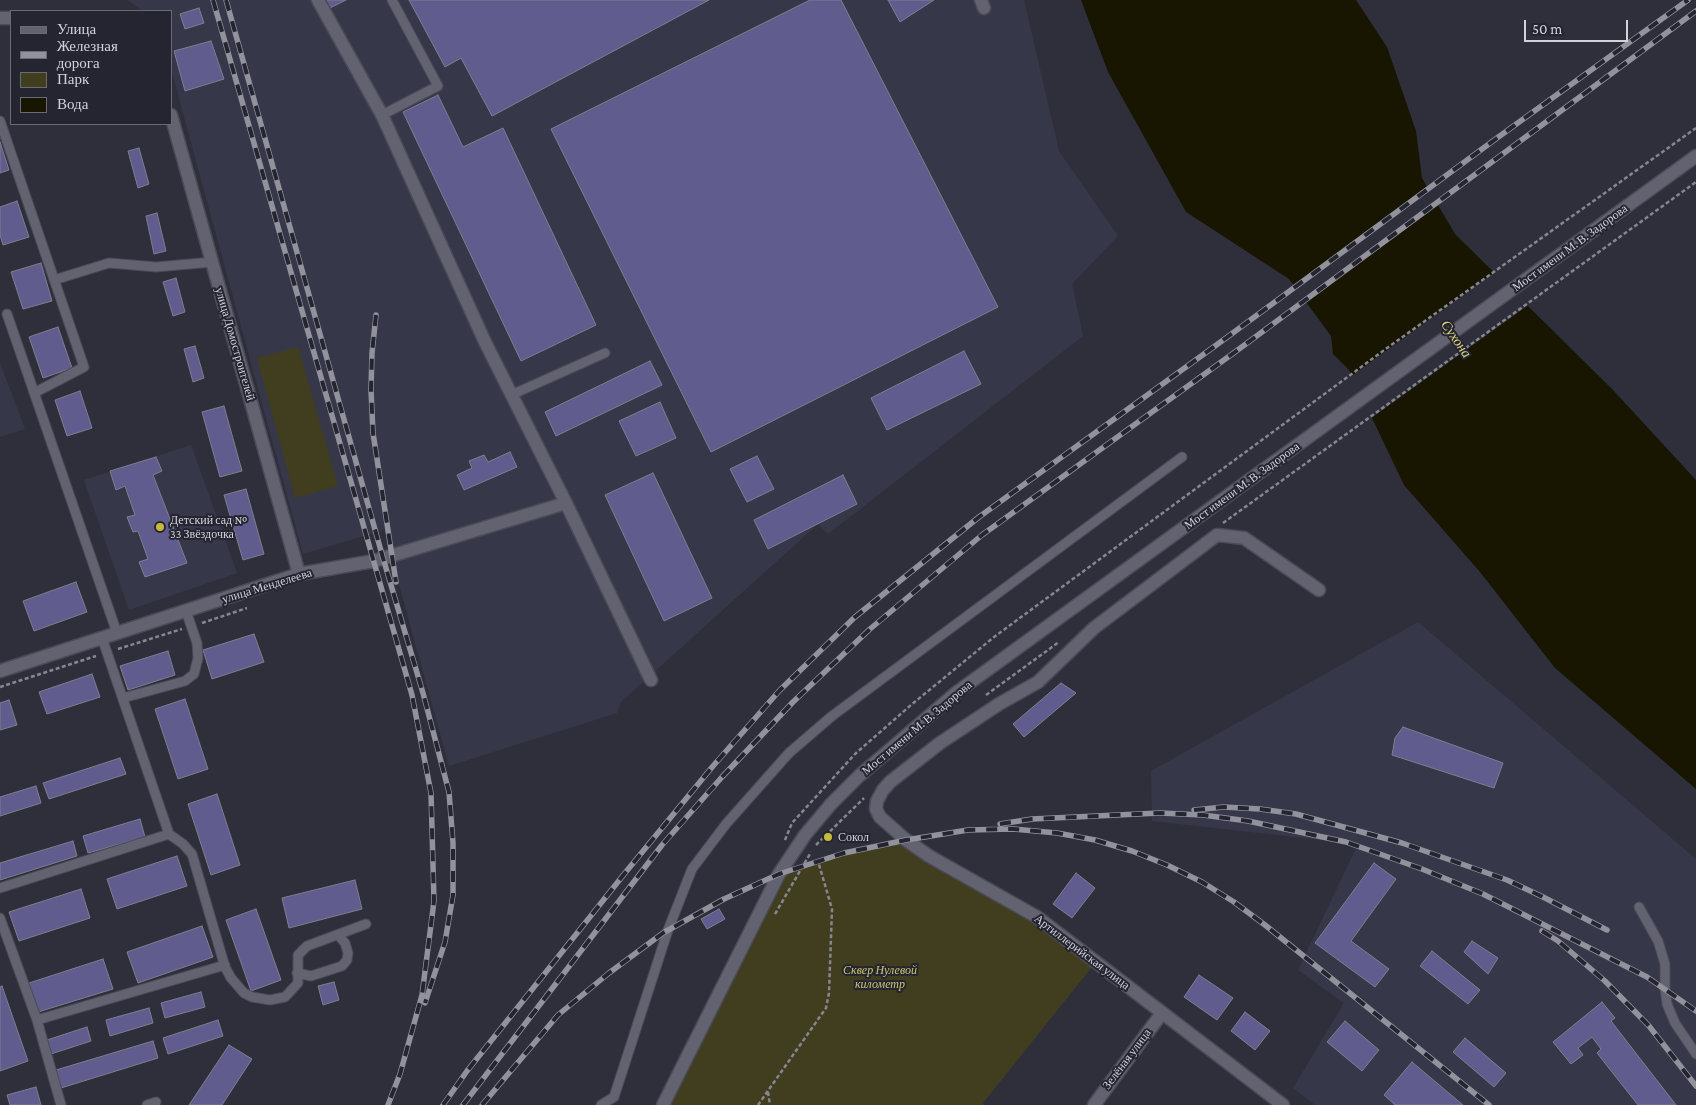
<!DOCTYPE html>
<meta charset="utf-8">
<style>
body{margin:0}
#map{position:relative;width:1696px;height:1105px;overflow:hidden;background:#2f2f3c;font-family:"Crimson Pro",serif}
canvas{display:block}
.legend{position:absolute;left:10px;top:10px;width:162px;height:115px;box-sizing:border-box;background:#252532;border:1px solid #6a6a76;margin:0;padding:6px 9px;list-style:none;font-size:15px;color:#d2d2db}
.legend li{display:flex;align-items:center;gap:10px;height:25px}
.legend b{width:25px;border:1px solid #6a6a76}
.scale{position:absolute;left:1524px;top:20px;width:104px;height:22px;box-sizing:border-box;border:2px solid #d2d2db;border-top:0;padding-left:6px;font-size:15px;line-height:18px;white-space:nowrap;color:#d2d2db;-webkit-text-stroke:4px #252532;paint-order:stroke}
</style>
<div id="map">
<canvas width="1696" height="1105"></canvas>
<ul class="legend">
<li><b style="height:6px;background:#626271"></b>Улица</li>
<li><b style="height:6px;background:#92929c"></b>Железная дорога</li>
<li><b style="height:14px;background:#413e1f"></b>Парк</li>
<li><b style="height:14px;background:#181500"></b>Вода</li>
</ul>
<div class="scale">50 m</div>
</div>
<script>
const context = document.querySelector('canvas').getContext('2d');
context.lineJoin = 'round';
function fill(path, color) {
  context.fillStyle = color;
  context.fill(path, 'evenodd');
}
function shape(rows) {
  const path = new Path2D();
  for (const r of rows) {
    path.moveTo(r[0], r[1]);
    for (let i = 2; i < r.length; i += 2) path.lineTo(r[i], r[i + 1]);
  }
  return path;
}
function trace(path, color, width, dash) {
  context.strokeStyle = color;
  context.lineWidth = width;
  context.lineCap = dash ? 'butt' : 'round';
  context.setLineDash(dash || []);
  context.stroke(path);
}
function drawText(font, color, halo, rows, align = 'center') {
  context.font = font + ' "Crimson Pro",serif';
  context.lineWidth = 4;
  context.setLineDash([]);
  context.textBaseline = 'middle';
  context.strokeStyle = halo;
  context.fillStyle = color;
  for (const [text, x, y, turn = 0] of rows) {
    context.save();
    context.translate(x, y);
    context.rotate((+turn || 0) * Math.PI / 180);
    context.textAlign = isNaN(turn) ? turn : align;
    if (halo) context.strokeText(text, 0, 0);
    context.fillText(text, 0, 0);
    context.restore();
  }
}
fill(shape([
 [127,0,1024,0,1059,151,1118,236,1072,284,1083,336,828,534,818,524,621,702,617,713,449,766,384,530,303,554,171,69,171,11,143,11],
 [0,363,25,429,0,437],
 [191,445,237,573,129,610,84,480],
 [1418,622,1696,859,1696,1105,1315,1105,1293,1088,1344,1003,1298,970,1358,844,1152,821,1151,771]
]), '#37374a');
fill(shape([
 [298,347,338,486,295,498,257,358],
 [906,840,1037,917,1096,962,983,1103,984,1105,663,1105,779,874,844,853]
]), '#413e1f');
fill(shape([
 [1081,0,1356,0,1387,47,1416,131,1422,178,1455,234,1613,390,1696,480,1696,789,1555,668,1480,572,1404,485,1349,370,1333,354,1331,336,1289,279,1186,212,1108,72]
]), '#181500');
fill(shape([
 [1431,187,1439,201,1303,302,1293,289],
 [1496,271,1530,304,1370,419,1350,377]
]), '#2f2f3c');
const building = shape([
 [326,0,346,0,330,8,326,0],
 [409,0,709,0,492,116,461,58,445,67,409,0],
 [810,0,841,0,998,307,711,452,551,129,810,0],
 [888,0,934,0,900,22,888,0],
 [199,8,204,23,185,29,180,14,199,8],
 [211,41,224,79,185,91,174,51,211,41],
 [438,95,463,147,503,128,596,325,521,361,403,112,438,95],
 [0,142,9,170,0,173,0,142],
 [139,148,149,184,138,188,128,151,139,148],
 [17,201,29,237,3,245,0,235,0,207,17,201],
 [157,213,166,251,154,254,146,216,157,213],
 [41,263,52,301,23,309,11,272,41,263],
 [176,278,185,312,173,316,163,282,176,278],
 [58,327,72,368,43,378,29,337,58,327],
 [195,346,204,378,193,382,184,349,195,346],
 [964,351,981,384,887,430,871,398,964,351],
 [650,361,662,385,556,436,545,412,650,361],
 [80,391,92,428,67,436,55,400,80,391],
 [660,402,676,438,636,456,619,421,660,402],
 [224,406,242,471,220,477,202,412,224,406],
 [510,452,517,467,464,490,457,475,472,468,469,461,484,455,488,462,510,452],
 [757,456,774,489,747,502,730,469,757,456],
 [156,457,162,471,153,475,187,563,145,577,139,562,148,559,138,531,133,532,127,517,135,515,125,486,116,490,110,471,156,457],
 [653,473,712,598,664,621,605,495,653,473],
 [843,475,857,504,768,549,754,520,843,475],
 [246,489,264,554,243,560,224,495,246,489],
 [76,582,87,612,34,631,23,601,76,582],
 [254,634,264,662,212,679,203,650,254,634],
 [168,651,175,675,128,690,120,666,168,651],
 [92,674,100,697,47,714,39,692,92,674],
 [1061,683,1076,693,1024,737,1013,724,1061,683],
 [185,699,208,769,178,779,155,709,185,699],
 [9,700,17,725,0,730,0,703,9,700],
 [1403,727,1503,763,1494,788,1392,755,1395,738,1403,727],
 [120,758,126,774,49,799,43,783,120,758],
 [36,786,41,803,0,816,0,797,36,786],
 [217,794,240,865,211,875,188,804,217,794],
 [140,819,145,837,88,853,83,836,140,819],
 [73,841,77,856,0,880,0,863,73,841],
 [177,856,187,886,117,909,107,879,177,856],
 [1374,863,1396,879,1351,941,1389,969,1375,987,1315,943,1374,863],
 [1076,873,1095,888,1072,918,1053,904,1076,873],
 [355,880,362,909,289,928,282,898,355,880],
 [81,889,90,918,19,941,9,912,81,889],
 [256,909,281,980,251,991,226,920,256,909],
 [719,909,725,919,707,929,701,919,719,909],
 [202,926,213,957,138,983,127,952,202,926],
 [1472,941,1498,958,1488,974,1464,952,1472,941],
 [1432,951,1480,990,1468,1004,1420,966,1432,951],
 [103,959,113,989,38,1012,29,983,103,959],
 [1199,975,1233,998,1217,1020,1184,997,1199,975],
 [334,982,339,1000,323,1005,318,986,334,982],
 [2,986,28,1061,0,1071,0,987,2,986],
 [201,992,205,1007,165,1018,161,1003,201,992],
 [1602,1002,1615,1018,1611,1021,1676,1105,1638,1105,1597,1053,1601,1049,1592,1037,1578,1048,1583,1055,1571,1064,1553,1042,1602,1002],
 [149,1008,153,1023,110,1036,106,1020,149,1008],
 [1245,1012,1270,1031,1255,1050,1231,1031,1245,1012],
 [218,1020,223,1036,168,1054,163,1038,218,1020],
 [1345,1021,1379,1050,1362,1071,1327,1042,1345,1021],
 [87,1027,91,1041,51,1054,47,1040,87,1027],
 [1465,1038,1506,1073,1494,1087,1453,1052,1465,1038],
 [153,1041,158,1058,61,1088,56,1070,153,1041],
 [229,1045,252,1059,222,1105,189,1105,229,1045],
 [1412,1062,1463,1105,1395,1105,1384,1095,1412,1062],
 [36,1087,41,1105,10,1105,7,1095,36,1087]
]);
fill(building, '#605c8e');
trace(building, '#7e7e8e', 1);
const lane = shape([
 [382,115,438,86,392,0],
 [0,121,84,367,34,393],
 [54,280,109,263,156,267,212,262],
 [7,314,117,633],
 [511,395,605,353],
 [102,638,169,834],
 [123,698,185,681,194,674,198,658,197,643,186,611],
 [0,888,169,834,183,844,192,854,225,967,231,978,244,993,252,997,270,1000,285,997,298,983,298,955,307,946,366,924],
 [1639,907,1658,941,1665,964,1665,989,1667,1004,1675,1023,1696,1054],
 [0,918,37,1020,225,965],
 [297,973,311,976,342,966,347,960,348,953,345,943,338,935],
 [37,1020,61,1105],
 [147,1105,156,1102],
 [601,1105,614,1097,668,930,692,869,726,824,789,753,832,716,1182,457]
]);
const street = shape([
 [318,0,382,115,485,342,566,503,651,680],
 [981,0,984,8],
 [0,18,11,18],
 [171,115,299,574],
 [0,671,299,574,374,561,566,503],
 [1094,1105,1162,1013],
 [1283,1105,1037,917,929,856,906,840,880,817,876,809,877,801,883,790,890,782,940,743,999,704,1038,682,1094,628,1217,535,1244,538,1319,590]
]);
const secondary = shape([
 [663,1105,779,874,805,835,831,804,859,776,957,692,1696,156]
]);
trace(lane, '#4b4b57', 11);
trace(street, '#4b4b57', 15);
trace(secondary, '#4b4b57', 15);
trace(shape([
 [1223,523,1696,182],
 [202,623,247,608],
 [118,649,182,629],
 [0,687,96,656],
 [986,695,1059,642],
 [785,840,792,823,855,754,911,705,994,637,1387,348,1696,128],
 [816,845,864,798],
 [775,914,811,852],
 [768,1092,770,1105],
 [758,1105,826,1008,829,993,832,909,818,861]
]), '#868691', 2.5, [4, 2.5]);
trace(lane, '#626271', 9);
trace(street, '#626271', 12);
trace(secondary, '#626271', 12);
const rail = shape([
 [213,0,412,695,431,793,434,901,422,995,400,1074,388,1105],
 [226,0,383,558,423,693,449,792,453,843,453,895,445,942,425,1003],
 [376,315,372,353,371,390,373,433,396,582],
 [1194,810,1224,807,1260,809,1296,814,1402,843,1507,880,1543,897,1607,930],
 [1000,824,1032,819,1160,813,1203,815,1248,821,1346,842,1422,869,1483,894,1647,977,1696,1011],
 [1542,931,1558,941,1605,981,1649,1026,1696,1086],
 [443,1105,467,1071,625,873,713,766,780,690,855,617,979,517,1226,338,1497,138,1688,0],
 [463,1105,662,845,722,777,793,702,870,629,982,535,1235,352,1696,11],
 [482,1105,558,1015,609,973,663,933,724,899,779,874,844,853,906,840,968,830,1013,829,1057,833,1095,840,1132,851,1167,865,1202,882,1234,902,1265,925,1489,1105]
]);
trace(rail, '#92929c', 5.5);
trace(rail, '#252532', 4, [11]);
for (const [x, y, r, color] of [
 [160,527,5,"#c6bc3c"],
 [828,837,5,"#c6bc3c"]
]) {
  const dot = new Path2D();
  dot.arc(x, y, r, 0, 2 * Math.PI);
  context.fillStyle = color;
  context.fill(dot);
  trace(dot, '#252532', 2);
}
drawText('12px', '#d2d2db', '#252532', [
 ["Мост имени М. В. Задорова",1570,248,-36],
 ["улица Домостроителей",235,344,74],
 ["Мост имени М. В. Задорова",1242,486,-36],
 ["улица Менделеева",267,586,-17],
 ["Мост имени М. В. Задорова",917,728,-40],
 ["Артиллерийская улица",1082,952,37],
 ["Зелёная улица",1127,1059,-53]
]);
drawText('12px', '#d2d2db', '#252532', [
 ["Детский сад №",170,520],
 ["33 Звёздочка",170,534],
 ["Сокол",838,837]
], 'left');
drawText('italic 12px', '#ccc56e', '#252532', [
 ["Сквер Нулевой",880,970],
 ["километр",880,984]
]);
drawText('italic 14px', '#ded780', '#252532', [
 ["Сухона",1456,339,55]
]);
</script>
